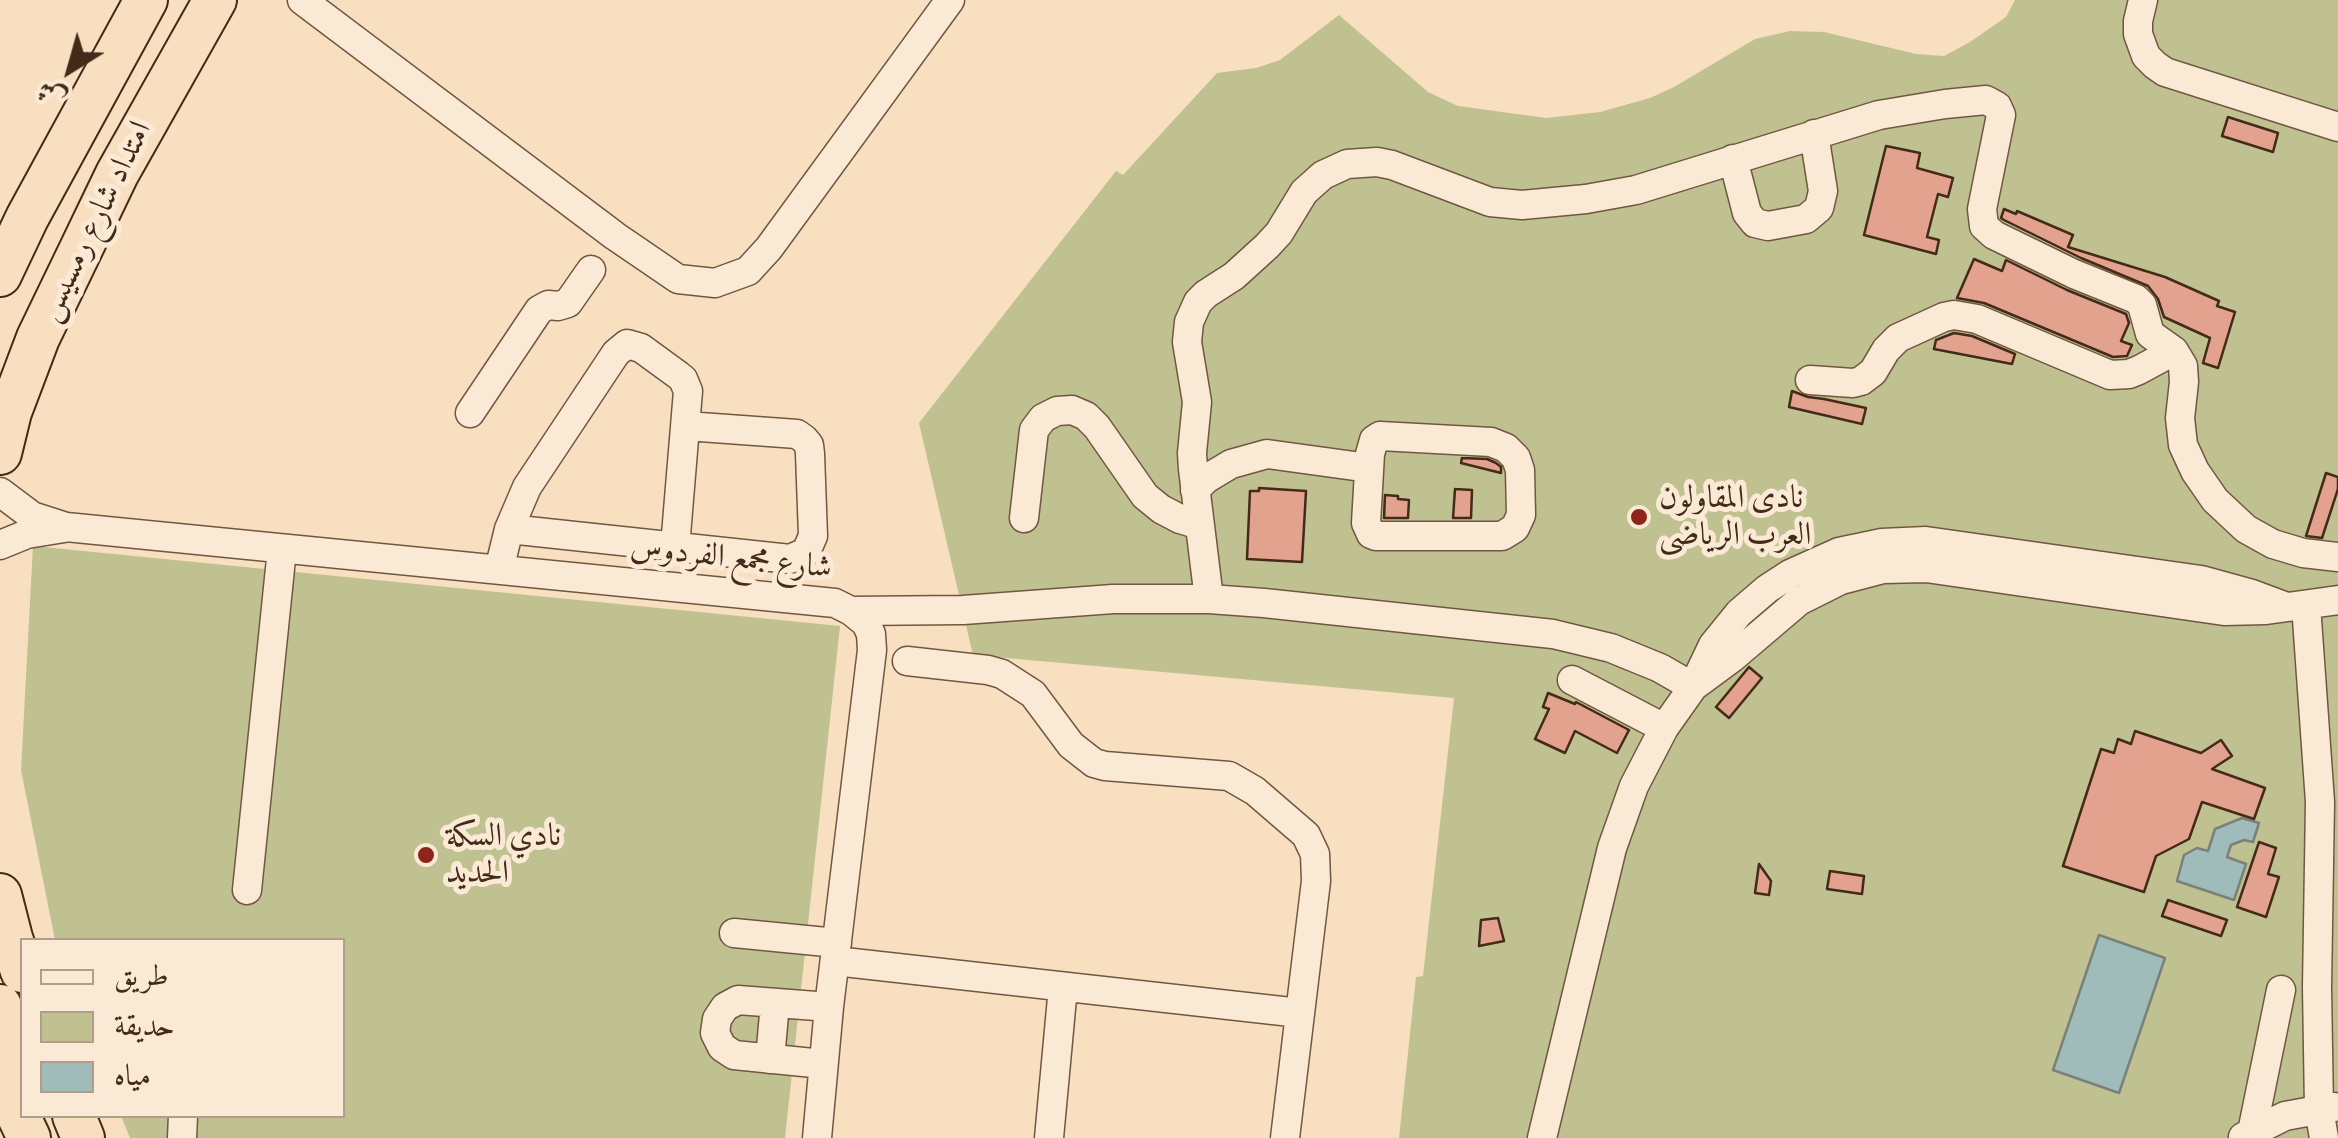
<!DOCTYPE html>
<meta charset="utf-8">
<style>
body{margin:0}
#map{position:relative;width:2338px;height:1138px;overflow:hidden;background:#f7dfbf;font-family:"Libre Bodoni",Amiri,serif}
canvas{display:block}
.legend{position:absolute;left:20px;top:938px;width:325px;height:180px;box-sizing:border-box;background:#faead5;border:2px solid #b19d89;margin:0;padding:12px 18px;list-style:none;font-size:30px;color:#442a18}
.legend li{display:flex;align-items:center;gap:20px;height:50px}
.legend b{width:50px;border:2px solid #b19d89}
.north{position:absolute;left:20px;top:20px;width:100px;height:100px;-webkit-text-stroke:8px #faead5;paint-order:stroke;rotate:217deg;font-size:28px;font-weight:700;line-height:40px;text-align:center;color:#442a18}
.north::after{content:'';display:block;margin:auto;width:35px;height:45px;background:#442a18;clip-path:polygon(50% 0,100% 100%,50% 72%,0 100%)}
</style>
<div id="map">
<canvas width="2338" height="1138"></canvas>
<ul class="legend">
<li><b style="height:12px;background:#faead5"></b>طريق</li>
<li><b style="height:28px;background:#bfc190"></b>حديقة</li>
<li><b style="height:28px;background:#9fbbba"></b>مياه</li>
</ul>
<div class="north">ش</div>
</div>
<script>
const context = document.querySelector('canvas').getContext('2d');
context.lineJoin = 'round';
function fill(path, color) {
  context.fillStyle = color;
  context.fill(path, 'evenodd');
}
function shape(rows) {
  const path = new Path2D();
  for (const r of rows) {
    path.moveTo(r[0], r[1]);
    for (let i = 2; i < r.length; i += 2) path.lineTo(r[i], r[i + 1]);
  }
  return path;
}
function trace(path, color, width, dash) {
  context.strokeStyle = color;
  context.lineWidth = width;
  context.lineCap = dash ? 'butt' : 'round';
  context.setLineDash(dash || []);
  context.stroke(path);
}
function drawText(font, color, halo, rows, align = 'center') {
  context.font = font + ' "Libre Bodoni",Amiri,serif';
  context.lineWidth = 10;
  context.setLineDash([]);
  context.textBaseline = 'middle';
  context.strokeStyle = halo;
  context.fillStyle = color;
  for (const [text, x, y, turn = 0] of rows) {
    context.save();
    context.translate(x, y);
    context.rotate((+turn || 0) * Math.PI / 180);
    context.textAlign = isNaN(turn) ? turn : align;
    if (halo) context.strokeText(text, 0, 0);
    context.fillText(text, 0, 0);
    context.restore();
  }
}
fill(shape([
 [2015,0,2338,0,2338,1138,1399,1138,1416,977,1423,976,1454,698,973,655,919,423,1116,171,1123,175,1217,73,1256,68,1280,60,1339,15,1428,92,1458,106,1546,118,1600,112,1650,98,1674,87,1755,39,1790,31,1824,32,1916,54,1944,56,1970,42,2006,17],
 [33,546,840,626,785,1138,130,1138,121,1116,342,1116,342,940,55,940,21,770]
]), '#bfc190');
const water = shape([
 [2242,818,2259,823,2253,842,2244,840,2231,845,2227,857,2246,864,2234,900,2177,881,2184,855,2197,848,2208,851,2215,829,2242,818],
 [2099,935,2165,958,2119,1093,2053,1070,2099,935]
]);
fill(water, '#9fbbba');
trace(water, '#7b8179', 2.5);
const building = shape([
 [2228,117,2278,133,2273,152,2222,136,2228,117],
 [1886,146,1920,153,1917,168,1953,178,1948,197,1938,194,1927,237,1939,240,1936,254,1864,235,1886,146],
 [2004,209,2016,214,2017,211,2073,235,2068,247,2165,277,2219,301,2217,306,2235,312,2218,368,2203,363,2210,338,2164,317,2158,299,2148,286,2081,258,2004,220,2001,218,2004,209],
 [1974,259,2002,271,2006,260,2067,290,2126,314,2129,323,2121,341,2132,345,2127,356,2113,357,1984,303,1957,298,1974,259],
 [1954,333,1972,336,2015,354,2012,364,1934,349,1936,340,1954,333],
 [1792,391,1808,397,1824,399,1866,408,1862,424,1789,407,1792,391],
 [1462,458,1487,459,1496,463,1501,467,1501,473,1461,463,1462,458],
 [2326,473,2338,477,2338,489,2322,538,2306,536,2326,473],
 [1259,488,1306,491,1302,562,1247,559,1250,491,1259,491,1259,488],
 [1455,489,1472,490,1471,518,1453,518,1455,489],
 [1385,495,1398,496,1398,499,1409,500,1408,518,1384,518,1385,495],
 [1749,667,1762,678,1729,718,1716,707,1749,667],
 [1548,693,1575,704,1576,702,1629,730,1617,753,1575,731,1565,753,1535,739,1549,709,1543,707,1548,693],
 [2135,731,2201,753,2221,740,2232,756,2212,769,2265,788,2254,819,2202,802,2189,839,2156,856,2144,892,2063,866,2101,749,2114,753,2118,739,2131,744,2135,731],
 [2259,842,2276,848,2268,874,2279,877,2266,917,2237,907,2259,842],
 [1759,864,1771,881,1769,895,1755,893,1759,864],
 [1830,871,1864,876,1862,894,1827,889,1830,871],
 [2168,900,2227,920,2221,936,2162,916,2168,900],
 [1498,918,1504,941,1479,946,1481,920,1498,918]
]);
fill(building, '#e3a28d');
trace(building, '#442a18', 2.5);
const minor = shape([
 [302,0,615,236,678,279,715,283,748,271,769,248,950,0],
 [2143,0,2138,21,2138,34,2146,56,2155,65,2165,72,2338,127],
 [1733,159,1747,213,1755,223,1768,226,1806,219,1819,208,1823,191,1814,134],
 [1810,380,1853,383,1861,381,1873,372,1886,350,1898,338,1944,317,1954,315,1977,319,2110,375,2129,374,2139,370,2174,351],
 [470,413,539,310,548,305,558,306,568,303,591,270],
 [1380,436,1491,442,1506,448,1516,458,1520,470,1521,515,1515,528,1502,536,1376,536,1371,534,1366,523,1370,454,1374,440,1380,436],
 [1195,490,1206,479,1231,464,1267,454,1369,468],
 [0,492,32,516,66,527,835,603,851,611,866,623,871,634,872,650,829,1007,817,1138],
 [1024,518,1034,430,1043,418,1057,411,1072,410,1086,416,1097,427,1145,496,1161,509,1180,519,1200,525],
 [509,529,790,559,806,552,813,536,810,454,809,445,804,439,797,434,686,426],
 [0,545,27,534,64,528],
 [499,570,509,529,527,487,616,353,627,344,641,348,678,375,683,379,688,391,675,547],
 [1209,599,1193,469,1192,453,1197,402,1187,342,1189,322,1198,302,1206,294,1234,276,1267,246,1279,233,1304,192,1323,175,1347,164,1377,162,1392,165,1490,202,1522,205,1586,199,1636,190,1879,115,1945,104,1986,100,1997,106,2001,115,1982,209,1984,226,1994,235,2074,274,2136,299,2142,305,2150,334,2174,351,2183,366,2184,382,2180,418,2183,445,2195,471,2215,500,2246,529,2273,544,2303,553,2338,557],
 [2306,605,2320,802,2317,987,2319,1109,2324,1138],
 [851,611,963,610,1113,599,1209,599,1264,603,1553,634,1611,648,1660,668,1693,687],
 [907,661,988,670,1002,674,1033,694,1071,745,1094,763,1105,766,1229,776,1255,791,1306,835,1315,854,1316,881,1285,1138],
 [1572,680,1664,728],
 [1694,686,1732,658,1799,601,1841,580,1883,569,1926,568,2224,611,2266,610,2338,600],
 [247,890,282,549],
 [734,933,837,943],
 [835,961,1300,1013],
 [770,1059,775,1003],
 [823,1064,734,1055,722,1047,715,1033,717,1019,725,1007,738,1000,829,1007],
 [2252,1132,2281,990],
 [2243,1137,2285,1116,2334,1107],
 [182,1138,183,1116],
 [1049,1138,1063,987],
 [1542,1138,1612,848,1634,786,1664,728,1693,687,1713,645,1739,613,1767,589,1790,574,1839,552,1882,543,1926,541,2201,580,2252,594,2287,607]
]);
const highway = shape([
 [0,275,27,218,146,0],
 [0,453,10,412,38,338,81,249,117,174,215,0],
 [0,895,11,938,22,971],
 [0,1006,22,1064],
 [0,1077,29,1138],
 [74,1116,83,1138]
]);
trace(minor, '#715742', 31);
trace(highway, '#442a18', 46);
trace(minor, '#faead5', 28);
trace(highway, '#f7dfbf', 42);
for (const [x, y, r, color] of [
 [1639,517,10,"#8f2418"],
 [426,855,10,"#8f2418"]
]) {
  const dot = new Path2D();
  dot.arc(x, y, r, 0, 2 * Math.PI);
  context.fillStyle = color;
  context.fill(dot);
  trace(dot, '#faead5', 4);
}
drawText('32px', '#442a18', '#faead5', [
 ["امتداد شارع رمسيس",96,222,-64],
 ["شارع مجمع الفردوس",731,559,6]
]);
drawText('32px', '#442a18', '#faead5', [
 ["نادى المقاولون",1659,499],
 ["العرب الرياضى",1659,536],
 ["نادي السكة",446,837],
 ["الحديد",446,874]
], 'left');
</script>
